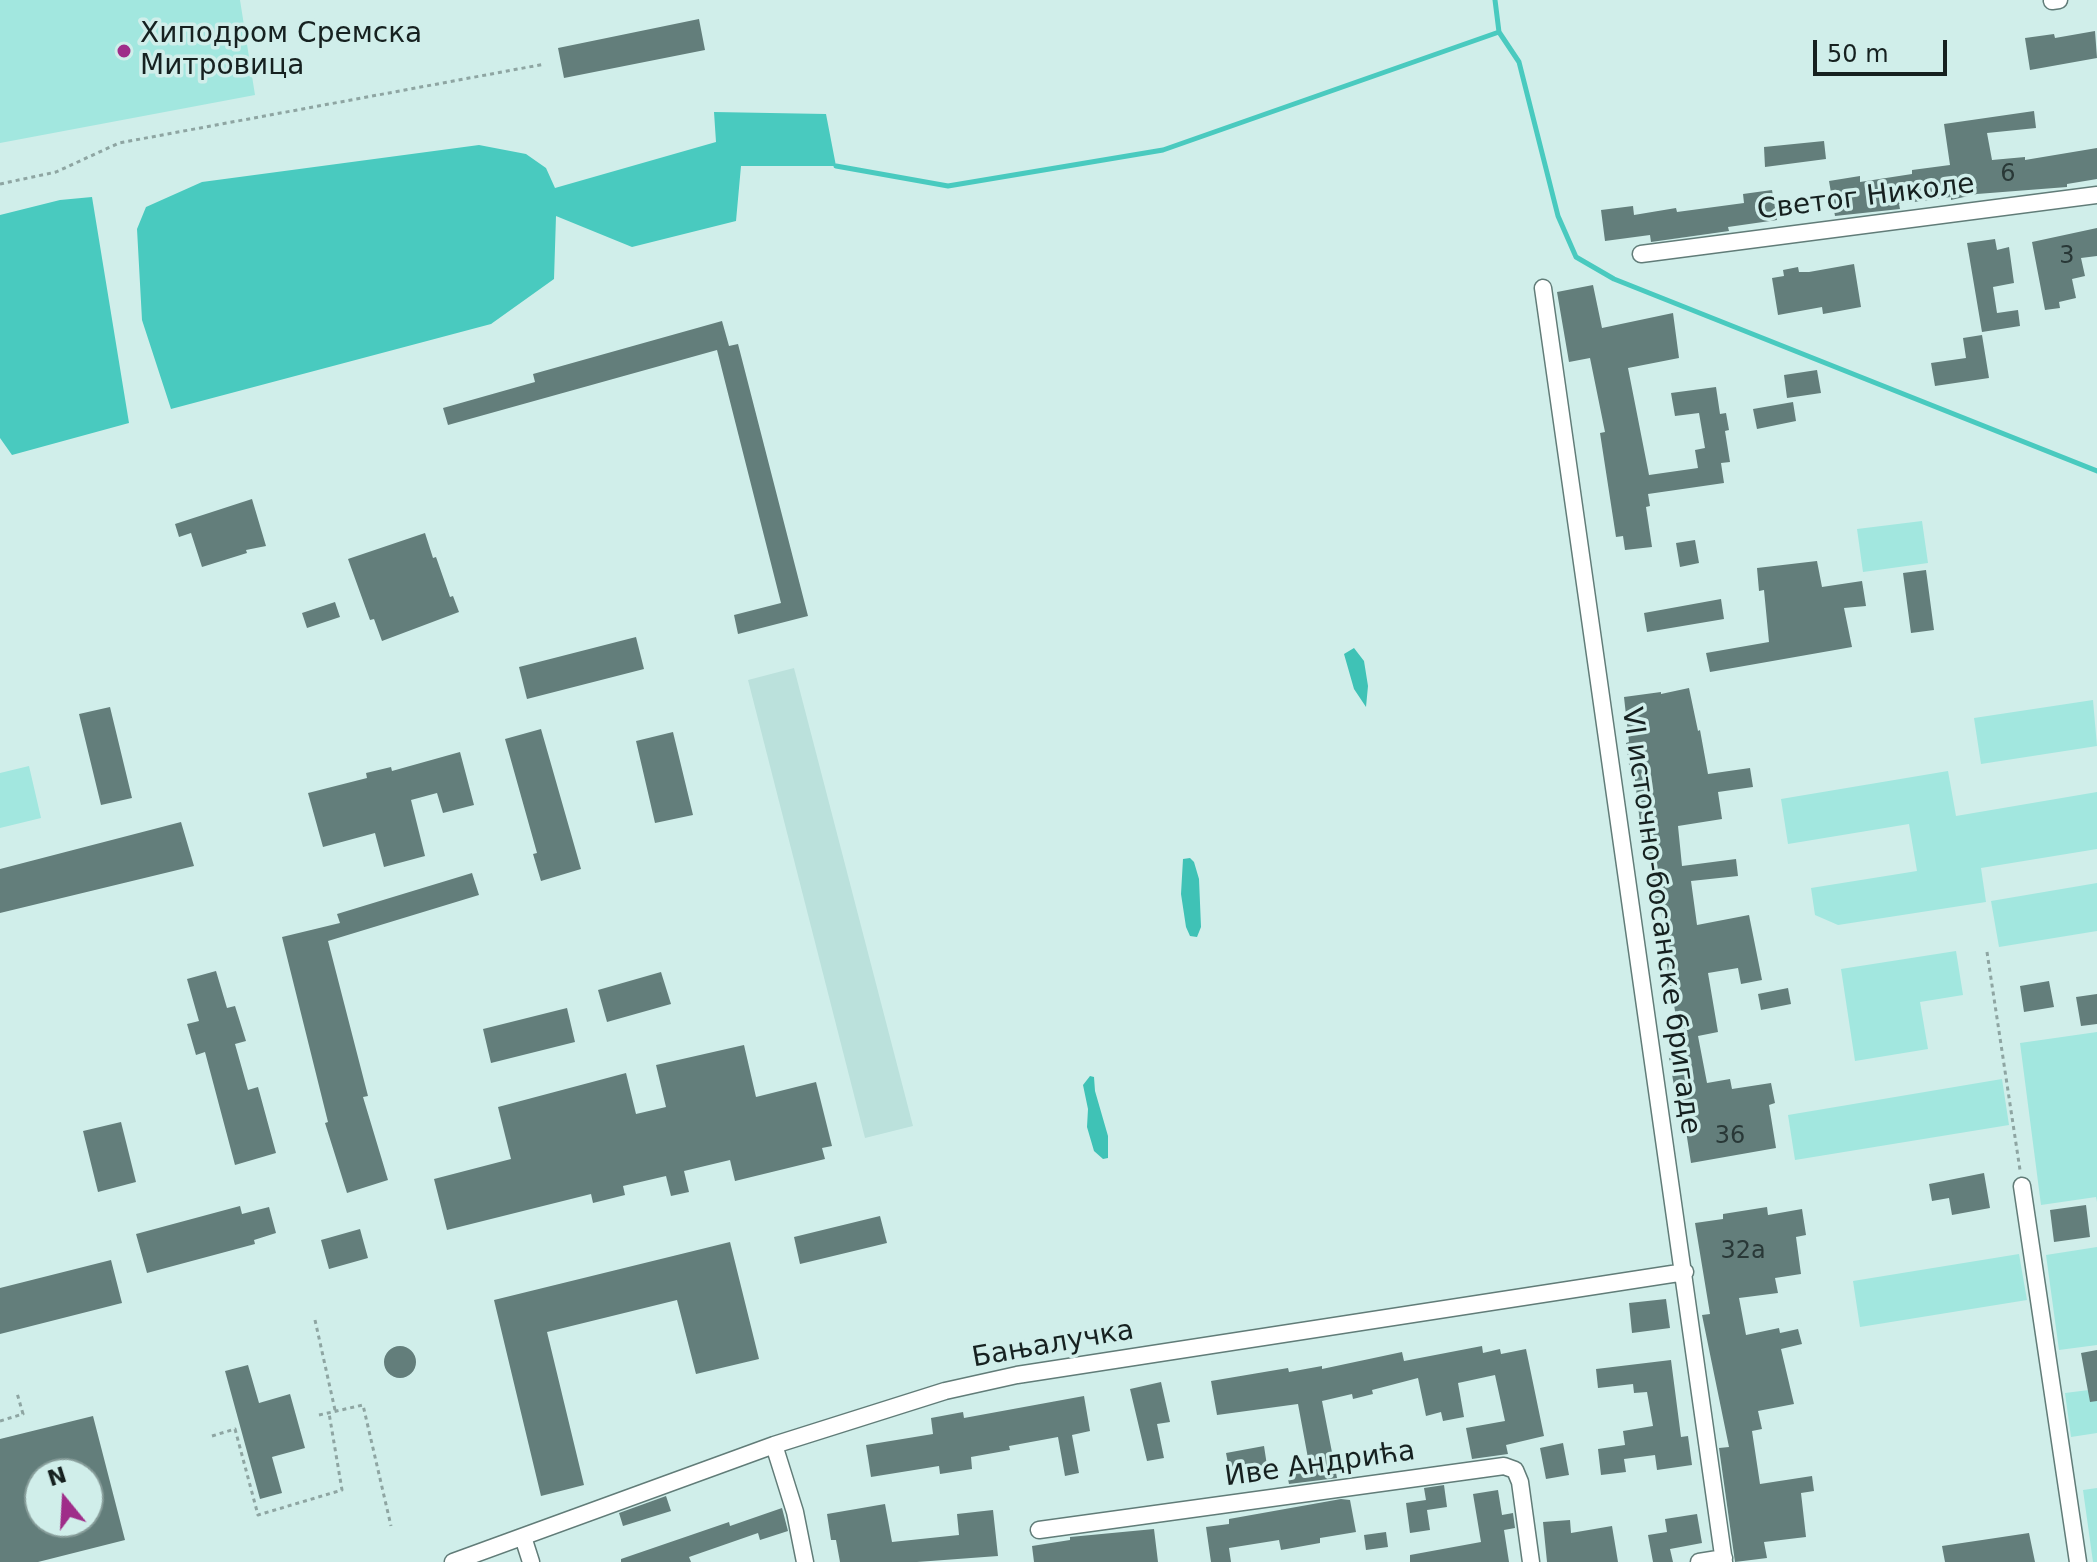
<!DOCTYPE html>
<meta charset="utf-8">
<style>
body{margin:0}
#map{position:relative;width:2097px;height:1562px;overflow:hidden;background:#d0eeea;font-family:"DejaVu Sans",sans-serif}
canvas{display:block}
.north{position:absolute;left:24px;top:1458px;width:80px;height:80px;box-sizing:border-box;background:#d0eeea;border:2px solid #869c99;border-radius:50%;rotate:342deg;font-size:22px;font-weight:700;line-height:32px;text-align:center;color:#162120}
.north::after{content:'';display:block;margin:auto;width:28px;height:36px;background:#9f2d89;clip-path:polygon(50% 0,100% 100%,50% 72%,0 100%)}
.scale{position:absolute;left:1813px;top:40px;width:134px;height:36px;box-sizing:border-box;border:4px solid #162120;border-top:0;padding-left:10px;font-size:24px;line-height:28px;white-space:nowrap;color:#162120;-webkit-text-stroke:6px #d0eeea;paint-order:stroke}
</style>
<div id="map">
<canvas width="2097" height="1562"></canvas>
<div class="north">N</div>
<div class="scale">50 m</div>
</div>
<script>
const context = document.querySelector('canvas').getContext('2d');
context.lineJoin = 'round';
function fill(path, color) {
  context.fillStyle = color;
  context.fill(path, 'evenodd');
}
function shape(rows) {
  const path = new Path2D();
  for (const r of rows) {
    if (r.length === 3) {
      path.moveTo(r[0] + r[2], r[1]);
      path.arc(r[0], r[1], r[2], 0, 2 * Math.PI);
      continue;
    }
    path.moveTo(r[0], r[1]);
    for (let i = 2; i < r.length; i += 2) path.lineTo(r[i], r[i + 1]);
  }
  return path;
}
function trace(path, color, width, dash) {
  context.strokeStyle = color;
  context.lineWidth = width;
  context.lineCap = dash ? 'butt' : 'round';
  context.setLineDash(dash || []);
  context.stroke(path);
}
function drawText(font, color, halo, rows, align = 'center') {
  context.font = font + ' "DejaVu Sans",sans-serif';
  context.lineWidth = 7;
  context.setLineDash([]);
  context.textBaseline = 'middle';
  context.strokeStyle = halo;
  context.fillStyle = color;
  for (const [text, x, y, turn = 0] of rows) {
    context.save();
    context.translate(x, y);
    context.rotate((+turn || 0) * Math.PI / 180);
    context.textAlign = isNaN(turn) ? turn : align;
    if (halo) context.strokeText(text, 0, 0);
    context.fillText(text, 0, 0);
    context.restore();
  }
}
fill(shape([
 [794,668,913,1126,865,1138,748,680]
]), '#bbe1dc');
fill(shape([
 [0,0,240,0,255,95,0,143],
 [1922,521,1928,563,1863,572,1857,529],
 [2093,700,2097,746,1981,764,1974,718],
 [29,766,41,818,0,828,0,773],
 [1948,771,1956,816,2097,792,2097,849,1981,868,1986,902,1838,925,1815,915,1811,888,1917,871,1909,824,1788,844,1781,799],
 [2097,883,2097,931,1999,947,1991,901],
 [1956,951,1963,995,1920,1002,1928,1049,1855,1061,1841,969],
 [2097,1032,2097,1202,2096,1197,2041,1205,2020,1043],
 [2002,1079,2009,1125,1795,1160,1788,1115],
 [2097,1247,2097,1345,2059,1350,2046,1255],
 [2019,1254,2027,1300,1860,1327,1853,1281],
 [2097,1389,2097,1433,2071,1437,2065,1393],
 [2097,1488,2097,1562,2093,1562,2083,1490]
]), '#a2e7df');
fill(shape([
 [1354,648,1364,661,1368,686,1366,707,1354,689,1344,654],
 [1190,858,1194,862,1199,879,1201,927,1197,937,1190,936,1186,927,1181,894,1183,859],
 [1090,1076,1094,1077,1095,1091,1108,1136,1108,1158,1103,1159,1094,1151,1087,1127,1088,1109,1083,1085]
]), '#3fc2b6');
fill(shape([
 [714,112,826,114,836,166,741,166,736,221,632,247,556,216,554,279,491,324,171,409,142,320,137,229,146,207,202,182,479,145,526,154,546,168,555,188,716,142],
 [92,197,129,423,12,455,0,438,0,215,60,200]
]), '#49cabf');
trace(shape([
 [1495,0,1499,32],
 [836,166,948,186,1163,150,1499,32,1519,62,1558,216,1576,257,1614,279,2097,471]
]), '#49cabf', 5);
fill(shape([
 [699,19,705,50,564,78,558,48],
 [2095,31,2097,58,2030,70,2025,38,2054,34,2055,38],
 [2034,111,2036,128,1987,133,1992,160,2025,157,2025,160,2097,148,2097,179,2067,184,2067,187,1977,194,1951,200,1951,197,1899,204,1900,209,1835,216,1829,181,1860,176,1860,182,1912,174,1912,170,1950,165,1944,124],
 [1824,141,1826,159,1765,167,1764,147],
 [1772,190,1777,220,1728,227,1729,231,1651,242,1650,235,1605,241,1601,210,1633,206,1634,215,1676,208,1677,212,1744,203,1743,194],
 [2097,228,2097,256,2081,258,2085,276,2072,279,2076,298,2059,302,2060,308,2045,310,2032,242],
 [1995,239,1997,250,2009,247,2014,283,1993,287,1997,313,2018,310,2020,326,1982,332,1967,243],
 [1854,264,1861,307,1823,314,1822,307,1778,315,1772,278,1784,276,1783,270,1798,267,1799,272,1809,272],
 [1593,285,1602,328,1673,313,1679,358,1628,368,1649,475,1698,468,1695,450,1705,448,1699,413,1675,416,1671,393,1716,387,1720,414,1726,413,1729,430,1725,431,1730,462,1721,463,1724,483,1648,494,1650,506,1646,507,1652,547,1625,550,1623,536,1616,537,1600,433,1605,432,1590,358,1569,362,1557,292],
 [722,321,729,346,738,344,808,616,738,634,734,615,781,603,717,350,448,425,443,408,535,382,533,374],
 [1982,335,1989,378,1935,386,1931,363,1966,358,1963,338],
 [1817,370,1821,393,1787,398,1784,375],
 [1793,402,1796,421,1757,429,1753,409],
 [252,499,266,546,246,550,247,553,202,567,191,533,179,537,175,524],
 [425,533,433,558,436,557,450,597,453,596,459,612,382,641,374,619,370,620,348,559],
 [1695,540,1699,563,1680,567,1676,543],
 [1817,561,1822,587,1862,581,1866,606,1844,608,1852,647,1710,672,1706,653,1769,642,1764,590,1759,591,1757,568],
 [1926,570,1934,630,1911,633,1903,573],
 [1721,599,1724,619,1647,632,1644,613],
 [335,602,340,617,307,628,302,613],
 [636,637,644,669,527,699,519,667],
 [1689,688,1698,731,1700,730,1708,774,1750,768,1753,787,1718,792,1722,819,1678,826,1682,866,1736,859,1738,876,1691,881,1697,925,1749,915,1762,980,1741,984,1738,968,1708,973,1718,1032,1698,1036,1707,1083,1730,1079,1732,1089,1771,1083,1775,1103,1769,1105,1776,1148,1691,1163,1684,1118,1680,1119,1668,1052,1681,1049,1672,992,1670,992,1661,910,1656,910,1649,855,1644,856,1634,772,1630,772,1626,743,1629,742,1624,697,1661,692,1661,694],
 [110,707,132,798,101,805,79,714],
 [541,729,581,869,541,881,533,854,537,853,505,739],
 [673,732,693,815,655,823,636,741],
 [460,752,474,805,443,813,437,793,411,800,425,856,384,867,375,833,323,847,308,793,367,778,366,773,391,767,392,771],
 [181,822,194,866,0,913,0,869],
 [472,873,479,895,328,941,368,1096,363,1097,388,1180,347,1193,325,1123,328,1122,282,937,340,923,337,914],
 [216,971,227,1008,235,1006,246,1041,235,1044,248,1090,258,1087,276,1153,235,1165,205,1052,196,1055,187,1024,199,1021,187,979],
 [661,972,671,1004,607,1022,598,990],
 [2049,981,2054,1007,2024,1012,2020,986],
 [1788,988,1791,1004,1761,1010,1758,994],
 [2097,994,2097,1024,2081,1026,2076,997],
 [567,1008,575,1042,491,1063,483,1029],
 [744,1045,756,1097,816,1082,832,1146,822,1148,825,1159,735,1181,730,1160,684,1171,689,1192,671,1196,666,1176,623,1186,625,1195,593,1203,591,1194,447,1230,434,1179,511,1159,498,1107,626,1073,636,1114,666,1107,656,1065],
 [121,1122,136,1182,98,1192,83,1131],
 [1984,1173,1990,1208,1952,1215,1949,1198,1932,1201,1929,1184],
 [2086,1205,2090,1237,2054,1242,2050,1210],
 [240,1206,242,1214,269,1207,276,1233,254,1240,255,1244,147,1273,136,1234],
 [1767,1207,1768,1215,1802,1209,1806,1235,1796,1237,1801,1274,1775,1278,1778,1293,1739,1298,1746,1335,1779,1328,1780,1333,1798,1329,1802,1344,1781,1349,1794,1404,1758,1411,1762,1429,1752,1431,1760,1484,1812,1476,1814,1491,1801,1493,1806,1537,1764,1542,1767,1558,1735,1562,1719,1448,1729,1447,1702,1315,1710,1314,1695,1223,1723,1219,1723,1214],
 [880,1216,887,1243,800,1264,794,1237],
 [360,1229,368,1258,329,1269,321,1240],
 [730,1242,759,1359,696,1374,677,1300,547,1332,584,1485,541,1496,494,1300],
 [111,1260,122,1303,0,1334,0,1288],
 [1666,1299,1670,1328,1632,1333,1629,1303],
 [1482,1346,1483,1353,1500,1349,1501,1354,1526,1349,1544,1436,1506,1445,1508,1454,1472,1459,1466,1428,1505,1421,1495,1375,1458,1383,1464,1417,1443,1421,1441,1412,1426,1416,1418,1378,1372,1390,1373,1394,1353,1399,1352,1394,1322,1401,1337,1478,1289,1484,1287,1474,1310,1469,1298,1404,1217,1415,1211,1381,1288,1368,1289,1372,1322,1366,1322,1369,1402,1352,1404,1361],
 [400,1362,16],
 [2097,1350,2097,1401,2090,1402,2081,1353],
 [1671,1360,1681,1437,1688,1436,1692,1465,1657,1470,1655,1455,1624,1459,1626,1472,1601,1475,1598,1449,1625,1445,1623,1431,1653,1426,1647,1392,1634,1393,1633,1384,1598,1388,1596,1369],
 [248,1365,259,1403,290,1394,305,1448,272,1457,282,1493,260,1499,225,1371],
 [1161,1382,1170,1422,1157,1424,1164,1458,1147,1461,1130,1389],
 [1084,1396,1090,1431,1072,1435,1079,1473,1065,1476,1058,1437,1009,1446,1010,1450,971,1457,972,1469,940,1474,939,1466,871,1477,866,1445,933,1434,931,1418,963,1412,964,1418],
 [93,1416,125,1540,38,1562,0,1562,0,1439],
 [40,1474,88,1474,88,1522,40,1522],
 [1563,1443,1569,1475,1546,1479,1540,1448],
 [1264,1446,1268,1472,1231,1479,1226,1453],
 [1444,1485,1447,1507,1427,1510,1430,1530,1410,1533,1406,1503,1426,1500,1424,1488],
 [1498,1490,1502,1515,1513,1513,1515,1528,1504,1530,1509,1562,1410,1562,1410,1555,1481,1542,1473,1494],
 [666,1496,671,1511,623,1526,619,1513],
 [1341,1499,1350,1500,1356,1532,1320,1538,1320,1543,1281,1550,1279,1540,1229,1548,1231,1562,1211,1562,1206,1527,1229,1524,1229,1519],
 [885,1504,892,1542,959,1535,957,1514,993,1510,998,1556,917,1562,840,1562,836,1540,831,1540,827,1514],
 [782,1508,788,1531,760,1540,758,1533,689,1557,691,1562,621,1562,621,1559,729,1522,730,1526],
 [1697,1514,1702,1543,1670,1549,1673,1562,1653,1562,1648,1535,1667,1532,1665,1519],
 [1570,1520,1571,1533,1612,1526,1618,1562,1547,1562,1543,1522],
 [1154,1529,1158,1562,1034,1562,1032,1546,1070,1540,1070,1537],
 [1386,1532,1388,1547,1366,1550,1364,1535],
 [2029,1533,2035,1562,1945,1562,1942,1546]
]), '#637e7b');
const minor = shape([
 [2052,1,2059,0],
 [1641,254,2097,195],
 [1543,288,1724,1562],
 [2022,1186,2078,1562],
 [774,1445,795,1512,805,1562],
 [1039,1530,1504,1466,1515,1470,1520,1482,1531,1562],
 [523,1537,531,1562],
 [453,1562,774,1445,945,1391,1017,1375,1685,1272],
 [1699,1562,1724,1558]
]);
trace(minor, '#617c78', 19);
trace(shape([
 [0,184,56,172,119,143,545,64],
 [1987,952,2020,1170],
 [315,1320,335,1410],
 [319,1415,363,1405,391,1526],
 [0,1421,23,1414,17,1393],
 [212,1436,235,1429,258,1515,342,1490,329,1413]
]), '#8ea5a2', 3, [4, 4]);
trace(minor, '#fff', 16);
for (const [x, y, r, color] of [
 [124,51,8,"#9f2d89"]
]) {
  const dot = new Path2D();
  dot.arc(x, y, r, 0, 2 * Math.PI);
  context.fillStyle = color;
  context.fill(dot);
  trace(dot, '#d0eeea', 3);
}
drawText('24px', '#293837', null, [
 ["6",2008,175],
 ["3",2067,257],
 ["36",1730,1137],
 ["32a",1743,1252]
]);
drawText('28px', '#162120', '#d0eeea', [
 ["Хиподром Сремска",140,35],
 ["Митровица",140,67]
], 'left');
drawText('28px', '#162120', '#d0eeea', [
 ["Светог Николе",1866,198,-7],
 ["VI источно-босанске бригаде",1660,921,82],
 ["Бањалучка",1053,1345,-10],
 ["Иве Андрића",1320,1465,-8]
]);
</script>
